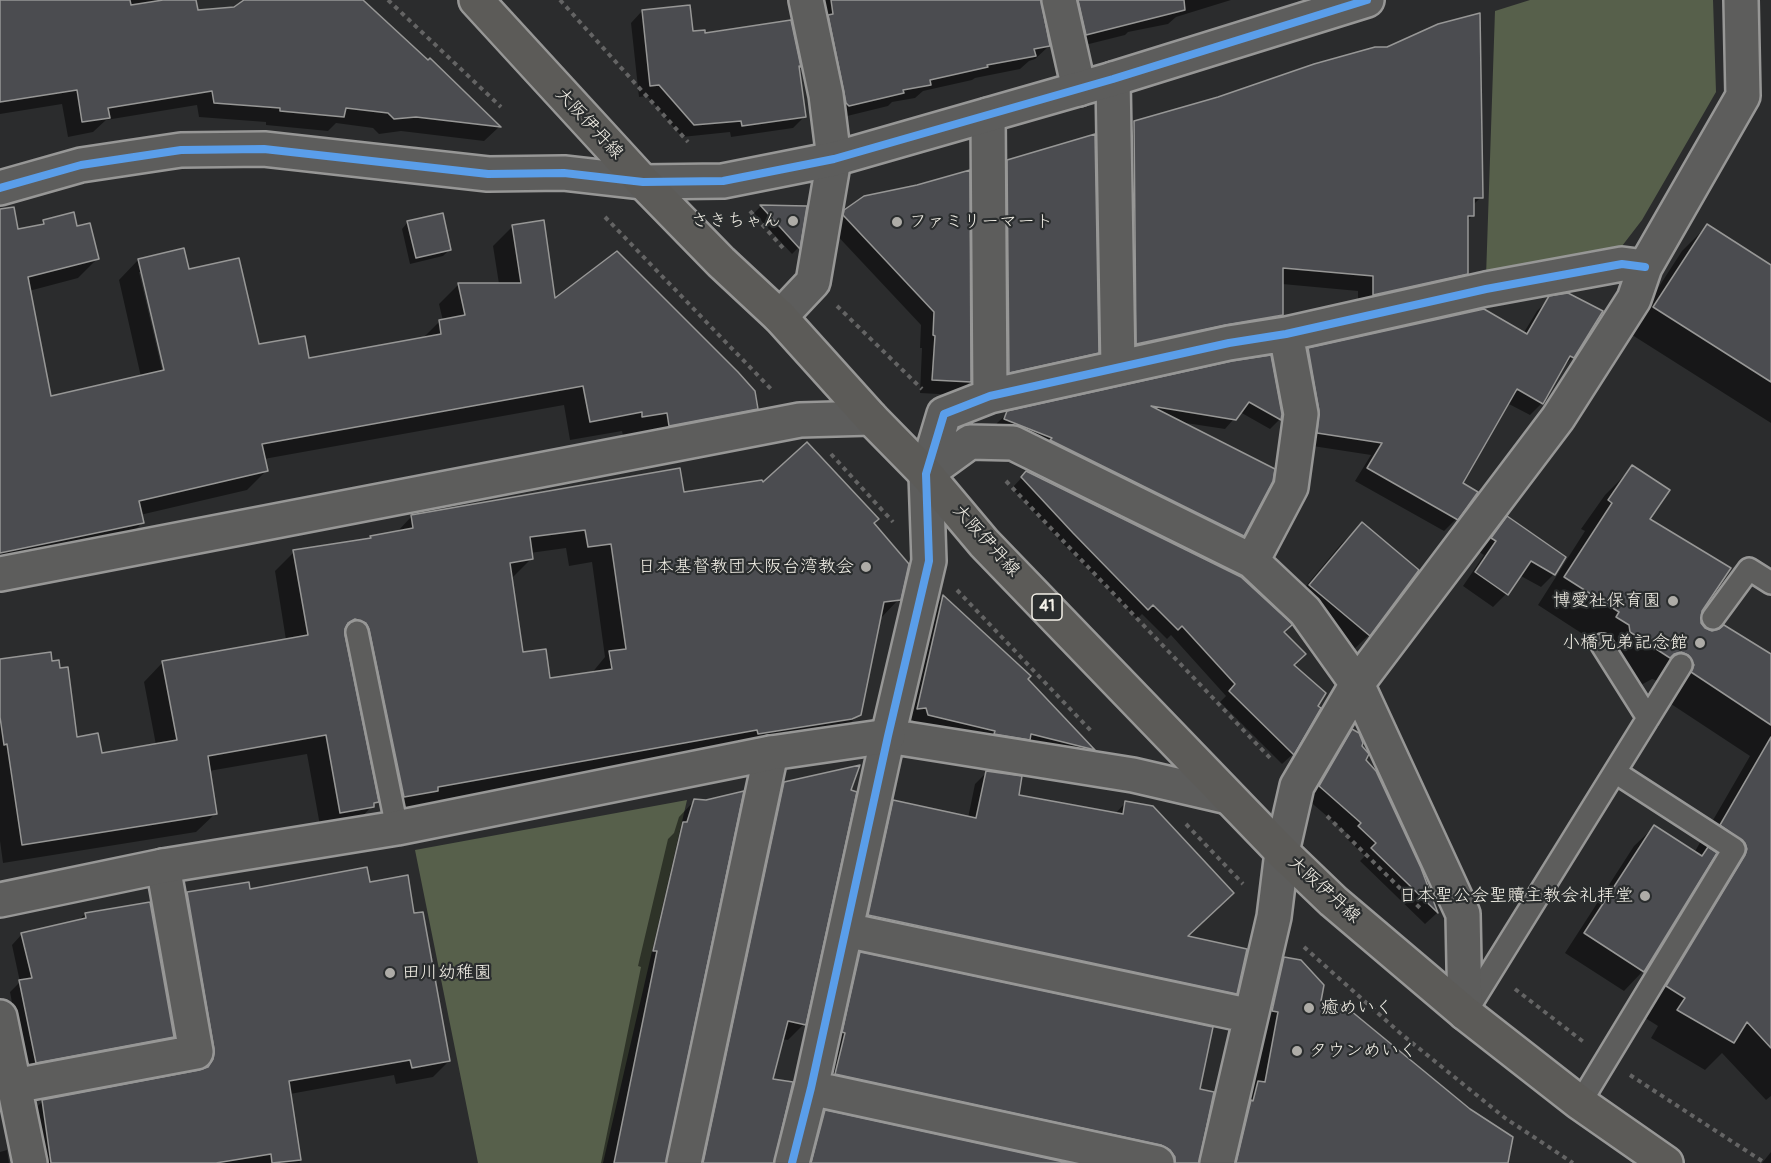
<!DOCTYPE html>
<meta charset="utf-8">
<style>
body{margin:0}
canvas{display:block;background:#2b2c2d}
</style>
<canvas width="1771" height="1163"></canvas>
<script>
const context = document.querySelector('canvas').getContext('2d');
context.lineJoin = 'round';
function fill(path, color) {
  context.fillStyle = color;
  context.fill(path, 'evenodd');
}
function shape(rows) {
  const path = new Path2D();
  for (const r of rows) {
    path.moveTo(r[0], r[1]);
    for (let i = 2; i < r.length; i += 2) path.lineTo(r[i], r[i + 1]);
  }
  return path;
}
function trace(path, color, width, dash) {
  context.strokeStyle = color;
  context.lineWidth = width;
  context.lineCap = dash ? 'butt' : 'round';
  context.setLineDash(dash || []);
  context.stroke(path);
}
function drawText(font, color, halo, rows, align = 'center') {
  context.font = font + ' Pangolin,"Klee One",sans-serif';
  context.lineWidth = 4.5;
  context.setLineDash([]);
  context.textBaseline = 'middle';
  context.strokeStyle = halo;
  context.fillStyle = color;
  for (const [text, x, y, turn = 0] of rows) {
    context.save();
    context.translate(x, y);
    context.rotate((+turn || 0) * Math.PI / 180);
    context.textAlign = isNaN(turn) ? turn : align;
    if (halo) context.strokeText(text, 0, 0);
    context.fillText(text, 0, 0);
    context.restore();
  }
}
fill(shape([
 [1530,0,1713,0,1716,92,1642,220,1622,246,1486,277,1495,11],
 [687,800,603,1163,478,1163,415,850]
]), '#57604b');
fill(shape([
 [0,0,189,0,151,68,247,0,361,0,428,62,430,60,499,127,484,141,401,131,379,134,373,128,336,123,328,131,266,125,266,122,199,117,197,105,106,120,93,132,68,137,62,104,0,114],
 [817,0,1039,0,1049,46,1035,59,1029,61,1020,69,975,78,972,80,923,91,915,98,892,102,888,106,835,119],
 [1058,0,1231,0,1176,17,1168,24,1128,32,1125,35,1073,48],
 [642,11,692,33,704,35,790,22,799,67,804,117,793,128,731,137,730,132,682,137,647,96,639,97,631,23],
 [1134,122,1481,197,1472,206,1472,216,1467,221,1467,273,1452,288,1358,309,1358,291,1282,284,1282,315,1266,330,1122,359,1119,138],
 [1008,161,1097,352,1088,361,1000,381,999,170],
 [917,186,970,382,956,395,920,393,922,348,920,348,921,325,831,229,832,224,845,211],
 [760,207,805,207,798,248,792,254,754,213],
 [44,221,76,227,98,258,78,278,29,291,50,398,141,377,119,280,138,260,188,271,258,346,308,360,422,339,439,322,443,321,439,304,459,284,499,284,493,246,513,226,554,301,757,408,737,428,649,445,647,432,623,436,622,431,570,440,564,405,264,459,266,471,247,490,140,515,142,523,122,543,0,568,0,234,39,226],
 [139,272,142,272,167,377,164,378],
 [408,222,450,249,443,256,410,264,402,229],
 [1707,226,1771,267,1771,423,1629,333,1682,251],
 [1550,298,1573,357,1561,369,1542,403,1530,415,1507,403,1461,484,1456,519,1444,531,1355,481,1371,455,1306,445,1296,362,1309,350,1523,334,1537,311],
 [1233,363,1280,419,1270,429,1240,412,1225,429,1179,422,1243,535,1233,545,995,428,997,423,1008,413],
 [1633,467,1648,520,1701,610,1699,617,1704,629,1771,655,1771,1096,1766,1100,1722,1053,1705,1070,1651,1038,1658,1026,1639,1014,1718,870,1708,864,1643,971,1624,991,1565,953,1634,846,1654,827,1694,853,1750,756,1665,700,1661,682,1652,679,1641,685,1603,659,1602,653,1589,645,1592,640,1538,605,1585,531,1581,529,1605,495],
 [1027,472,1283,633,1293,665,1316,706,1319,708,1293,754,1282,764,1220,702,1226,696,1171,635,1167,639,1142,614,1137,619,1062,543,1012,488],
 [763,484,873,523,899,599,880,619,859,714,840,734,738,749,422,805,417,810,385,816,351,649,344,637,377,801,353,826,321,831,307,754,209,771,216,813,196,832,3,863,0,841,0,661,51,663,76,738,100,754,156,745,144,682,163,662,286,640,275,571,294,552,368,540,371,537,396,533,411,517,683,494],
 [566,548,569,566,592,562,605,657,591,674,549,680,522,654,512,578,531,559,530,553],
 [1507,518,1554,574,1541,587,1519,575,1506,594,1493,607,1463,586,1484,555,1479,552],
 [1362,524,1369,635,1349,654,1290,605,1342,543],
 [943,597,1026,679,1093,750,1080,762,915,728,913,720,905,721,931,610],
 [1353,731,1364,760,1420,869,1437,913,1425,924,1360,861,1365,856,1347,839,1350,836,1307,799,1340,743],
 [987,772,1017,796,1115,814,1125,803,1185,937,1236,993,1224,1005,857,927,882,813,894,801,968,818,975,784],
 [785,783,849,791,804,1024,788,1040,782,1039,772,1080,772,1163,691,1163,768,800],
 [695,800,664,1163,601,1163,641,967,638,966,668,839,674,833,679,817],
 [369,884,413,915,449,1061,433,1077,396,1084,394,1075,290,1094,300,1163,30,1163,26,1117,43,1101,198,1072,199,1066,171,910,187,893],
 [149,903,173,1036,162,1047,19,1074,16,1024,10,992,20,982,12,945,22,934,78,921,85,914],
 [860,954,1199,1090,1197,1163,1150,1163,820,1090,844,970],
 [1284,959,1319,1002,1507,1163,1225,1163,1242,1099,1251,1089,1262,1028,1268,975],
 [825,1112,1061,1163,800,1163,809,1128],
 [7,1150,9,1163,0,1163,0,1152],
 [1771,1152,1771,1163,1762,1163]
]), '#0007');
const building = shape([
 [0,0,130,0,131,5,163,0,196,0,198,10,234,7,244,0,363,0,428,60,430,58,501,127,416,117,394,119,388,113,346,108,344,117,280,111,280,108,214,103,212,91,108,108,110,118,82,122,77,90,0,102,0,0],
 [831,0,1041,0,1050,46,1034,49,1036,56,987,65,988,67,930,80,931,85,903,90,904,93,849,106,846,103,828,15,833,14,831,0],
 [1078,0,1184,0,1185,10,1086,35,1078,0],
 [690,5,693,31,705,30,705,33,791,20,801,67,799,66,806,117,742,126,741,121,694,125,659,85,650,86,642,10,690,5],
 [1480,13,1483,198,1474,198,1474,216,1468,216,1468,274,1373,295,1373,276,1283,268,1283,315,1225,325,1136,344,1134,121,1218,97,1314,64,1375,47,1387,47,1438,24,1480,13],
 [1095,134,1099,353,1009,373,1007,160,1095,134],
 [970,170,971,382,932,380,935,336,933,335,934,312,843,215,844,210,864,196,917,185,970,170],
 [760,205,807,206,800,249,760,205],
 [14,207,18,229,44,224,43,220,74,212,77,226,90,223,99,259,28,277,51,396,164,370,138,259,184,248,189,269,239,258,259,344,305,336,309,358,441,334,439,320,465,315,458,283,521,283,512,225,544,220,555,298,617,251,738,372,755,391,758,409,669,426,667,413,642,417,642,412,590,422,583,386,262,444,268,471,139,501,144,523,0,553,0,209,14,207],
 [443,213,451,250,416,258,407,221,443,213],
 [1707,224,1771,265,1771,382,1653,307,1707,224],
 [1568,293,1603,311,1574,358,1570,356,1543,404,1517,389,1463,483,1478,492,1458,520,1367,468,1382,443,1317,433,1319,411,1308,348,1484,309,1527,334,1549,296,1568,293],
 [1271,355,1282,414,1281,420,1249,402,1236,420,1151,406,1275,469,1273,481,1244,536,1050,440,1052,438,1004,419,1007,411,1232,361,1271,355],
 [807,442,879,519,874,523,909,564,901,600,884,602,861,715,852,719,758,734,757,730,438,787,438,791,404,797,369,629,366,623,355,619,348,623,345,629,345,635,379,802,374,803,374,807,340,813,326,735,208,756,217,814,22,845,7,744,4,745,0,717,0,659,51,652,52,661,59,660,60,668,68,667,77,737,98,733,102,753,177,740,162,661,308,635,293,550,371,538,370,536,413,528,411,515,680,468,684,492,762,480,763,482,807,442],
 [585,530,588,547,611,544,626,649,609,651,612,669,550,678,546,649,523,652,510,563,533,559,530,537,585,530],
 [1632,465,1670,490,1650,519,1731,568,1702,611,1701,623,1705,628,1712,631,1719,629,1724,625,1771,654,1771,725,1691,672,1694,665,1688,655,1681,652,1674,654,1670,658,1630,632,1629,625,1616,617,1619,612,1564,577,1612,503,1608,500,1632,465],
 [1026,471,1241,577,1291,623,1292,625,1284,632,1306,654,1294,665,1326,693,1318,706,1321,708,1294,755,1229,691,1235,684,1182,626,1178,630,1153,605,1148,610,1073,533,1021,477,1026,471],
 [1507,516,1566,557,1555,575,1531,561,1508,595,1475,572,1496,541,1491,538,1507,516],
 [1362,522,1419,570,1370,636,1309,585,1362,522],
 [943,595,1031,676,1028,679,1095,750,1031,734,1030,740,994,734,995,731,928,715,926,708,917,709,943,595],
 [1352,729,1359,733,1363,743,1362,746,1369,754,1366,760,1376,771,1421,868,1438,913,1371,848,1376,843,1358,826,1361,823,1319,786,1352,729],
 [1771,737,1771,1048,1747,1022,1734,1043,1677,1010,1685,998,1666,986,1745,855,1747,849,1745,843,1720,825,1771,737],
 [860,765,851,790,857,792,806,1025,788,1021,773,1079,793,1082,774,1163,703,1163,784,782,860,765],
 [986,771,1022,776,1019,795,1123,814,1125,801,1153,806,1234,893,1188,936,1247,949,1237,994,868,915,893,800,976,818,986,771],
 [744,791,666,1163,614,1163,657,951,653,951,683,822,687,822,694,799,706,800,744,791],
 [1654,825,1702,856,1708,847,1717,853,1644,972,1584,933,1654,825],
 [367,867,370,882,408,875,414,913,423,912,450,1061,412,1068,410,1060,289,1081,301,1160,272,1163,271,1154,216,1163,51,1163,42,1100,199,1070,208,1067,213,1059,214,1049,187,892,249,882,250,889,367,867],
 [150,902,174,1037,36,1063,19,980,32,978,21,933,86,918,85,913,150,902],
 [860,952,1213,1027,1200,1089,1214,1092,1199,1163,1175,1163,1175,1157,1170,1150,1161,1145,835,1074,845,1033,842,1032,860,952],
 [1284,957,1301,960,1324,985,1321,1001,1345,1006,1470,1109,1513,1137,1508,1163,1236,1163,1251,1100,1253,1101,1258,1081,1265,1082,1278,1012,1272,1011,1284,957],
 [825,1110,1068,1163,811,1163,825,1110]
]);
fill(building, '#4b4c50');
trace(building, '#979796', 1.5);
const lane = shape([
 [1713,618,1749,569,1771,583],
 [357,632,397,828],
 [1602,645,1648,718],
 [1466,1012,1681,665],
 [1580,1103,1734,849,1615,772]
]);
const street = shape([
 [1059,0,1079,89],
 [1113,79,1118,367],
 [988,115,990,396],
 [780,317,813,282,834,159,826,95,806,0],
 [926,474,970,442,1013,443,1252,561,1305,611,1357,684,1463,914,1465,1013],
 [1252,561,1291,487,1301,414,1286,334],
 [0,574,800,420,871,418],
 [888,736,1133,775,1228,797],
 [846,930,1251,1016],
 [0,1017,30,1163],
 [14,1086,196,1052,163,866],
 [811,1088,1157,1163],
 [684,1163,771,753],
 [792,1163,811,1088,888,736,929,561,926,474,944,414,990,396,1229,343,1286,334,1486,289,1622,264,1645,267],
 [1217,1163,1274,917,1282,852,1297,786,1357,684,1558,418,1634,299,1645,267,1743,96,1741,0]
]);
const secondary = shape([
 [0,188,81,165,181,150,264,149,488,174,564,173,643,182,723,181,834,159,1113,79,1367,0],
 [0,900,163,866,397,828,771,753,888,736]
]);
const primary = shape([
 [476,0,643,182,721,262,780,317,871,418,926,474,984,543,1282,852,1333,901,1465,1013,1580,1103,1666,1163]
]);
trace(lane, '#979796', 26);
trace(street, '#979796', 38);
trace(secondary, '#979796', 38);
trace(primary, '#979796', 38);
trace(shape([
 [388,0,501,107],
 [560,0,688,142],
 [750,211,783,248],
 [605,217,771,389],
 [837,306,922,389],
 [831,454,893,522],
 [1006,481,1272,760],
 [957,590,1093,733],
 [1327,816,1420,908],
 [1186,824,1243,884],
 [1304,947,1400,1033,1505,1118,1573,1163],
 [1515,989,1585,1043],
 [1630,1075,1765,1163]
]), '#646464', 4, [4.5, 4.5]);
trace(lane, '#5d5d5c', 21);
trace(street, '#5d5d5c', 33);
trace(secondary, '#5d5d5c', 33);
trace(primary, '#5c5b58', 33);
trace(shape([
 [0,188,81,165,181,150,264,149,488,174,564,173,643,182,723,181,834,159,1113,79,1367,0],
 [792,1163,811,1088,888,736,929,561,926,474,944,414,990,396,1229,343,1286,334,1486,289,1622,264,1645,267]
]), '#5a9eea', 8);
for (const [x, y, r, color] of [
 [793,221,6,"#aeaca7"],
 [897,222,6,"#aeaca7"],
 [866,567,6,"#aeaca7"],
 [1673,601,6,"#aeaca7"],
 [1700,643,6,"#aeaca7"],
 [1645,896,6,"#aeaca7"],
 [390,973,6,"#aeaca7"],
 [1309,1008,6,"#aeaca7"],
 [1297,1051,6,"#aeaca7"]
]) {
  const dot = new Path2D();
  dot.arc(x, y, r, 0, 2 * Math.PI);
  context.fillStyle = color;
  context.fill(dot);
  trace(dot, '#2a2d2e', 2);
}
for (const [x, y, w] of [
 [1047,607,30]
]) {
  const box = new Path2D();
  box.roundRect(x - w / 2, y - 13, w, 26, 4.5);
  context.fillStyle = '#2a2d2e';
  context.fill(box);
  trace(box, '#f4f1e8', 1.5);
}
drawText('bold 16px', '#f4f1e8', null, [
 ["41",1047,607]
]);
drawText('18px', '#f4f1e8', '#2a2d2e', [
 ["大阪伊丹線",589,124,47],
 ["大阪伊丹線",986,541,48],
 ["大阪伊丹線",1324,890,42]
]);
drawText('18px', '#f4f1e8', '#2a2d2e', [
 ["さきちゃん",781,221],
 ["ファミリーマート",909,222,"left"],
 ["日本基督教団大阪台湾教会",854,567],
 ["博愛社保育園",1661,601],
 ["小橋兄弟記念館",1688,643],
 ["日本聖公会聖贖主教会礼拝堂",1633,896],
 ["田川幼稚園",402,973,"left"],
 ["癒めいく",1321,1008,"left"],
 ["タウンめいく",1309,1051,"left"]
], 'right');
</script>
